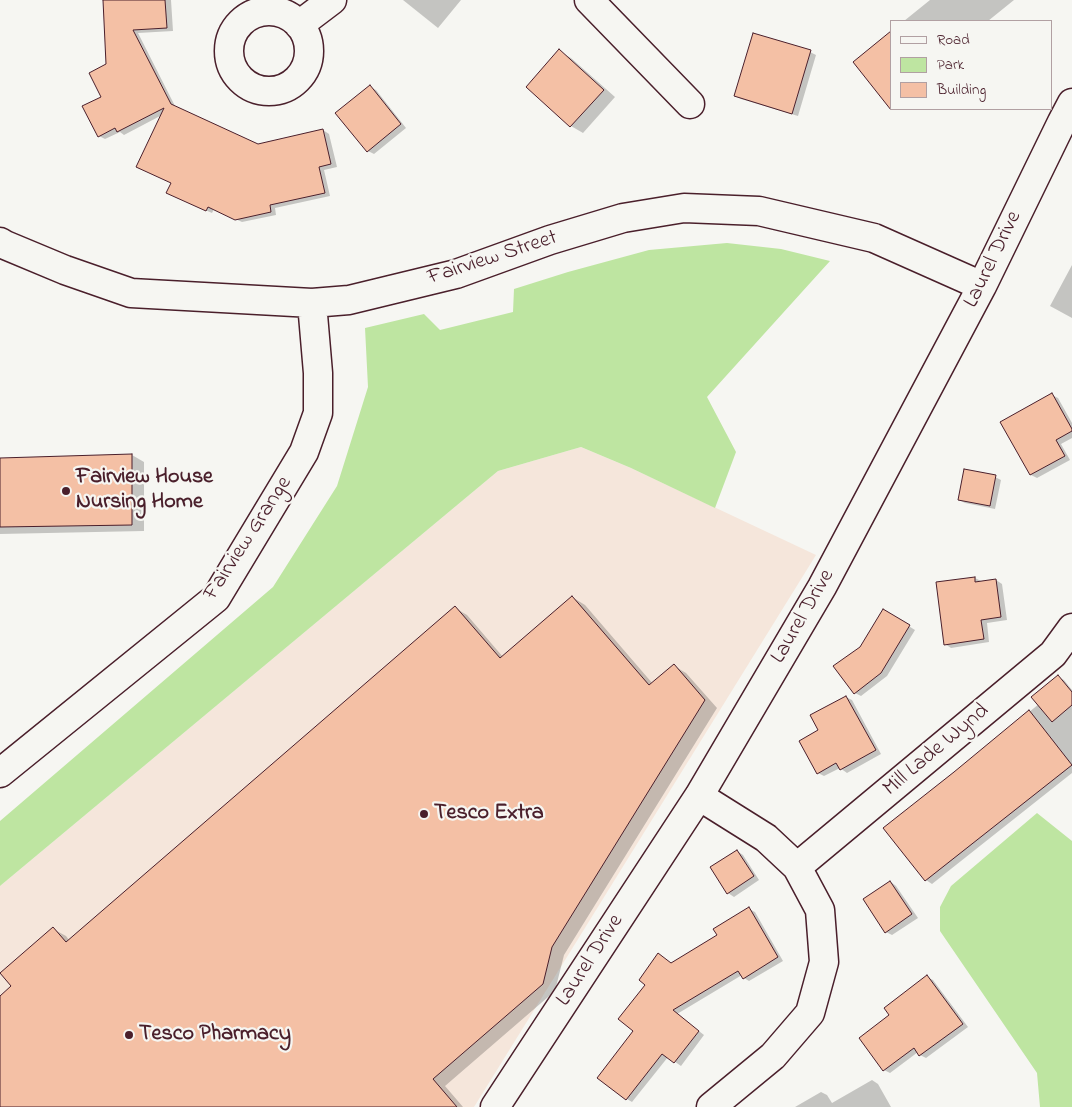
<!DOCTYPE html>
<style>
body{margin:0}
#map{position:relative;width:1072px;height:1107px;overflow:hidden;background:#f6f6f2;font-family:"Indie Flower",sans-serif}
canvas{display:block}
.legend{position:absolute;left:890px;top:20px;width:162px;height:90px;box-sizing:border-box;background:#f6f6f2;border:1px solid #b1a0a2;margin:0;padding:6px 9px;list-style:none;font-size:15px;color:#4a1f2b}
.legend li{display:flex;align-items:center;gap:10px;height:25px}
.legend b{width:25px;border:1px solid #b1a0a2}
</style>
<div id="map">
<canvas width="1072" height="1107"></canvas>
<ul class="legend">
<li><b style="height:6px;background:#f6f6f2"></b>Road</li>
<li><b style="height:14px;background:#bee5a1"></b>Park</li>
<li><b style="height:14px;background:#f4c0a5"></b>Building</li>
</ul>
</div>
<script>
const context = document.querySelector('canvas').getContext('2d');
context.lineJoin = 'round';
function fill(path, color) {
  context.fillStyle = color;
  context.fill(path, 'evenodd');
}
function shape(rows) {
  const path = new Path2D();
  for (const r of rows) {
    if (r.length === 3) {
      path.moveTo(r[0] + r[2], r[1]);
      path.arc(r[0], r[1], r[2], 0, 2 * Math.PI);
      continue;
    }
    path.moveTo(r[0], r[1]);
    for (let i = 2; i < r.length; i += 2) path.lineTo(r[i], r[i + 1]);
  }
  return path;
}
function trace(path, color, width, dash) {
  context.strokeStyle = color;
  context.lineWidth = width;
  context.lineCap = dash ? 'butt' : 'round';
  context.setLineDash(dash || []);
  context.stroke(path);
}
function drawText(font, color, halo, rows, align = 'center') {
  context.font = font + ' "Indie Flower",sans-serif';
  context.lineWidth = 4.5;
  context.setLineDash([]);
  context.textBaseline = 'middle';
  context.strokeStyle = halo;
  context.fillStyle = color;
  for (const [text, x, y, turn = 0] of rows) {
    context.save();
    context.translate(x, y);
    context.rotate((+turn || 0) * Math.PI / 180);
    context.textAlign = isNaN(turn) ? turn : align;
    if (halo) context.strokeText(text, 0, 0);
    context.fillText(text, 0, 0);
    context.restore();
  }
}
fill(shape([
 [581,447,631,468,816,555,474,1107,0,1107,0,886,498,471]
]), '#f5e6db');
fill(shape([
 [727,243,781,249,830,261,707,397,736,452,715,508,631,468,581,447,498,471,0,886,0,821,273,587,337,486,368,387,365,328,424,314,440,330,513,312,514,289,568,272,649,250],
 [1037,813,1072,841,1072,1107,1040,1107,1037,1073,940,931,940,907,951,886]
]), '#bee5a1');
fill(shape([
 [105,0,171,0,173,31,138,33,176,108,258,145,323,130,329,134,337,167,324,170,330,196,275,208,276,215,242,222,214,209,212,213,173,196,162,115,124,135,120,132,105,139,99,136,108,65],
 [403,0,461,0,438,28],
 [930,0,1014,0,988,21,904,21],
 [559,51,571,58,615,97,583,133,571,126],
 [810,52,816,55,798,116,741,99,735,96],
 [370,87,376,90,406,128,374,154,368,151],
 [1072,265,1072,318,1050,306],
 [1052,395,1058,398,1072,423,1072,438,1061,444,1070,460,1037,478,1031,475],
 [132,455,144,462,144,531,0,534,0,459],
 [995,477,1001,480,995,509,965,503,959,500],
 [975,578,981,581,996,580,1002,584,1007,620,987,623,989,642,951,648,945,644],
 [572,597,585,605,653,684,674,666,686,673,717,708,564,955,555,991,445,1086,463,1107,0,1107,0,997,13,986,53,929,66,936,69,940,455,608,467,615,503,657],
 [883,610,915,630,887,676,861,696,855,693,861,647],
 [1058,677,1064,680,1072,690,1072,773,932,884,926,880,885,828,1039,704],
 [846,697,852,700,881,754,847,773,840,768,824,776,818,773,820,731],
 [737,851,743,855,759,880,734,897,728,893],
 [891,882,896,886,918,918,892,935,886,932],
 [749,909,755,912,783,961,749,981,744,978,742,975,677,1014,704,1035,681,1066,668,1057,632,1102,627,1099,635,1031,672,964,719,936],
 [927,977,933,980,968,1027,926,1058,920,1055,918,1052,890,1073,884,1070,891,1016],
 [872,1080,878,1084,891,1107,795,1107,821,1092,827,1095,832,1103]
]), '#0003');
const building = shape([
 [103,0,165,0,167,28,133,30,171,104,258,144,323,129,331,164,319,167,325,193,270,205,271,212,235,220,208,207,206,211,166,193,171,183,136,167,164,108,117,132,115,128,98,137,82,106,101,97,89,73,106,64,103,0],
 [891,31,891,110,853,62,891,31],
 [753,33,811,50,792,114,734,96,753,33],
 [559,49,604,90,570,127,526,87,559,49],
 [370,85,401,124,367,152,335,113,370,85],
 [1052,393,1072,429,1072,431,1056,440,1065,456,1030,475,1000,422,1052,393],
 [132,454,132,525,0,527,0,458,132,454],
 [964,469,996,475,990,506,958,500,964,469],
 [975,577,975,582,996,579,1001,617,981,620,984,639,944,645,936,582,975,577],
 [572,596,649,685,674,664,705,700,552,947,543,984,433,1079,457,1107,0,1107,0,996,11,986,0,973,53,927,66,942,455,606,500,658,572,596],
 [883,609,910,625,881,673,854,694,833,666,860,647,883,609],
 [1058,675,1072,692,1072,705,1052,722,1031,697,1058,675],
 [846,696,876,750,840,770,836,763,817,774,799,741,818,730,810,715,846,696],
 [1029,710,1072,765,925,881,883,828,954,772,1029,710],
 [737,850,754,876,727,894,710,867,737,850],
 [890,881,912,914,885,933,863,899,890,881],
 [749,907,778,957,743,979,738,971,673,1010,699,1031,674,1063,662,1054,626,1100,597,1078,633,1031,618,1019,645,985,639,980,658,953,671,963,717,935,713,929,749,907],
 [927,975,963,1024,919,1056,914,1048,883,1071,859,1038,889,1015,884,1008,927,975]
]);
fill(building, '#f4c0a5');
trace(building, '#4a1f2b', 1);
const minor = shape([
 [589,0,690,104],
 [269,51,40],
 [299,25,332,0],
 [0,242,5,245,65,270,131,293,312,303,349,300,456,274,550,240,623,218,684,208,759,211,874,238,982,286],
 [0,773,216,598,304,452,318,413,318,373,312,303],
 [699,796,766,838,797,867,820,910,824,962,810,1013,773,1056,711,1107],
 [797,867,1053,654,1072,628],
 [495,1107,699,796,822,587,982,286,1062,122,1072,103]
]);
trace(minor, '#4a1f2b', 31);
trace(minor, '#f6f6f2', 28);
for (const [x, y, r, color] of [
 [66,491,5,"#4a1f2b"],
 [424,814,5,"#4a1f2b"],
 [129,1035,5,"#4a1f2b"]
]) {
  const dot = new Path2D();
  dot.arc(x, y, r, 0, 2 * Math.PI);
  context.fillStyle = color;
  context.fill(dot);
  trace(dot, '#f6f6f2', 2);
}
drawText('22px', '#4a1f2b', '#f6f6f2', [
 ["Fairview Street",493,259,-18],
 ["Laurel Drive",994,260,-64],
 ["Fairview Grange",249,539,-57],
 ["Laurel Drive",804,617,-60],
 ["Mill Lade Wynd",937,751,-40],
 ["Laurel Drive",591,961,-57]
]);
drawText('bold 22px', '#4a1f2b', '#f6f6f2', [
 ["Fairview House",76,478],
 ["Nursing Home",76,503],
 ["Tesco Extra",434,814],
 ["Tesco Pharmacy",139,1035]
], 'left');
</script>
